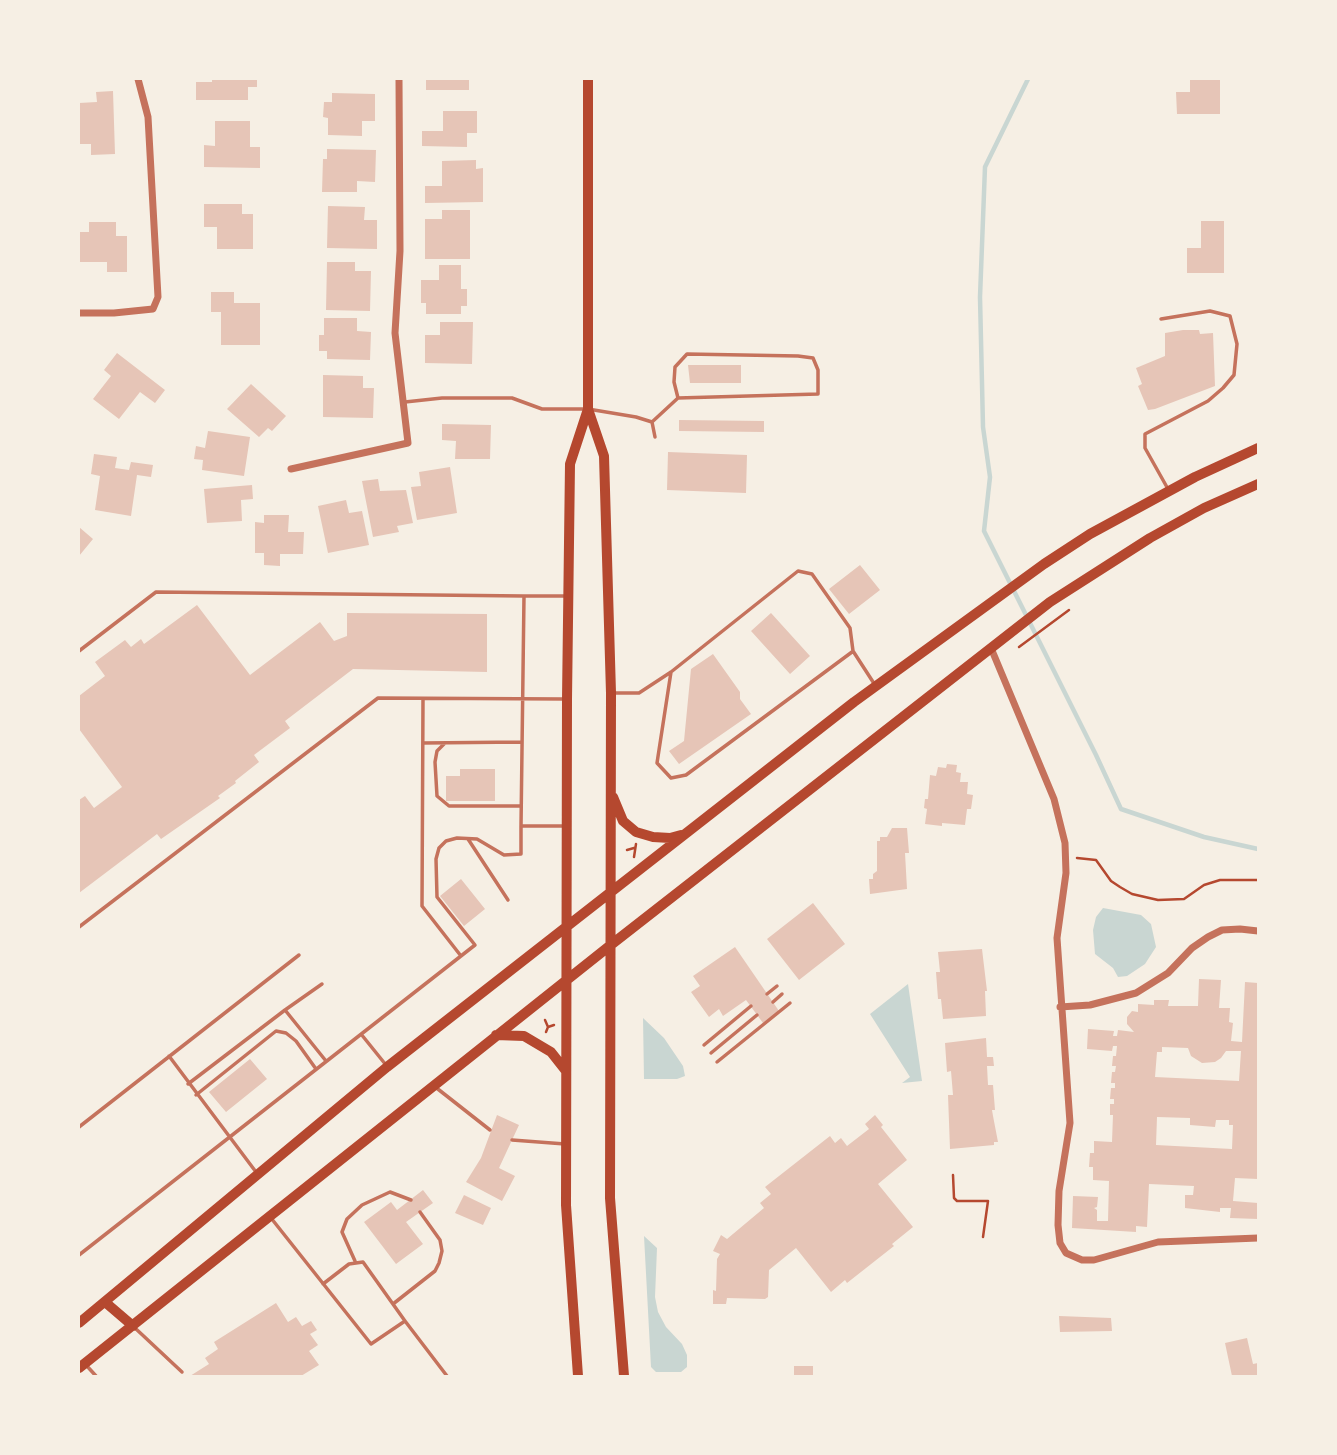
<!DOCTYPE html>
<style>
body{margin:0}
#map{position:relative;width:1337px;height:1455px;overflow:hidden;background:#f6efe4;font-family:"Alegreya Sans",sans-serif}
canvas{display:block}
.frame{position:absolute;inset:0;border:80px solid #f6efe4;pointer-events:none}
</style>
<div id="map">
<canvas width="1337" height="1455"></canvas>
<div class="frame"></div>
</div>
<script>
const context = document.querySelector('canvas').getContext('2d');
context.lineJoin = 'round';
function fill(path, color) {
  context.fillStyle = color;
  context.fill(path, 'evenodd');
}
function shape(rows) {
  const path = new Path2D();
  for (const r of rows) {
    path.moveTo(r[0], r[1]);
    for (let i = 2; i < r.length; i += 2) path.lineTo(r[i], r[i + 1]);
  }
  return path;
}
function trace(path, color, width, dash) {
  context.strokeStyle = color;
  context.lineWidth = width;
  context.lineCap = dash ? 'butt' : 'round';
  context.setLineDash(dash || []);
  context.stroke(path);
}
fill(shape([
 [1103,908,1141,915,1151,924,1156,947,1145,964,1127,976,1118,977,1113,968,1095,954,1093,930,1096,917],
 [908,984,922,1081,902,1083,910,1077,870,1014],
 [643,1018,664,1038,683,1066,685,1076,677,1079,644,1079],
 [644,1236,657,1248,655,1297,658,1312,666,1327,682,1344,687,1355,687,1367,681,1372,656,1372,651,1367]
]), '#c9d6d2');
trace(shape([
 [1028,79,985,167,980,297,983,427,990,477,984,531,1096,755,1121,809,1204,837,1258,849]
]), '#c9d6d2', 4.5);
fill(shape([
 [212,79,257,79,257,87,248,87,248,100,196,100,196,82,212,82],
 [426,79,469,79,469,90,426,90],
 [1190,79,1220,79,1220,114,1177,114,1176,92,1190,92],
 [113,91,115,154,91,155,91,144,79,144,79,103,97,102,96,92],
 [332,93,375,94,375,121,362,121,362,136,328,135,328,118,323,117,324,102,332,102],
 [443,111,477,111,477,133,467,133,467,147,422,146,422,131,443,131],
 [215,121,250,121,250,147,260,147,260,168,204,167,204,145,215,146],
 [327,149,376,150,375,182,357,181,357,192,322,192,323,159,327,159],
 [476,160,476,169,483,168,483,202,425,203,425,186,442,186,442,161],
 [204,204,242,204,242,214,253,214,253,249,217,249,217,227,204,227],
 [328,206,365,207,364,220,377,220,377,249,327,248],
 [442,210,470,210,470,259,425,259,425,219,442,219],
 [1201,221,1224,221,1224,273,1187,273,1187,248,1201,248],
 [89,222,116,222,116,236,127,236,127,272,107,272,107,262,79,262,79,232,89,232],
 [327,262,355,262,355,271,371,271,370,311,326,310],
 [439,265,461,265,461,289,467,289,467,306,461,306,461,314,426,314,426,303,421,303,421,280,439,280],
 [211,292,234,292,234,303,260,303,260,345,221,345,221,312,211,312],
 [324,318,357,318,357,331,371,332,370,360,327,359,327,351,319,351,319,335,324,335],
 [440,322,473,322,472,364,425,363,425,335,440,335],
 [1183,330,1199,330,1200,334,1213,333,1215,386,1155,409,1148,410,1138,386,1142,384,1136,368,1165,356,1165,333],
 [117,353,165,390,155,403,140,392,119,419,93,399,111,376,104,370],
 [688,365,741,365,741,383,690,383],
 [323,375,363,376,363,388,374,388,373,418,323,417],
 [251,384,286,416,272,431,268,428,259,437,227,409],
 [679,420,764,421,764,432,679,431],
 [442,424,491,425,490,459,455,459,456,441,442,440],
 [208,431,250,437,244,476,202,470,203,460,194,459,196,446,205,448],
 [668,452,747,455,746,493,667,490],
 [94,454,117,457,115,468,129,470,131,462,153,465,151,477,137,475,131,516,95,510,100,476,91,474],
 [450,467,457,513,417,520,411,487,421,486,419,472],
 [378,479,380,491,406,490,413,523,397,526,399,532,373,537,362,481],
 [252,485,253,499,241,500,242,521,207,523,204,489],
 [346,500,349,513,362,511,369,545,328,553,318,506],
 [264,515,289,515,288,532,304,532,303,554,280,554,280,566,264,565,264,553,255,553,255,522,264,523],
 [79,527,93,539,79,556],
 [860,565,880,590,849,614,829,589],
 [197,605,250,675,320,622,334,641,347,636,347,613,487,614,487,672,353,669,285,721,290,728,254,755,259,762,235,781,236,783,218,796,220,798,161,839,157,834,79,893,79,800,85,796,94,808,122,787,79,729,79,696,105,676,95,662,125,640,131,647,141,639,144,644],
 [771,613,810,656,790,674,751,631],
 [713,654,740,692,740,699,751,714,679,764,669,751,684,741,691,669],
 [947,764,957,765,956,772,961,773,960,782,968,782,967,794,973,795,971,809,967,809,965,825,942,823,942,826,925,824,927,809,924,808,925,799,928,799,930,775,936,776,938,767,946,768],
 [460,769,495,769,495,801,446,801,446,776,460,776],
 [892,828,907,828,909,853,905,853,907,889,870,894,869,879,873,879,873,874,877,871,877,841,880,841,880,837,887,837],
 [461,879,485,909,464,926,440,896],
 [813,903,845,944,799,980,767,939],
 [735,947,779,1011,763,1023,746,1000,723,1016,719,1009,709,1017,691,992,700,986,693,976],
 [982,949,987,991,985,991,986,1016,943,1019,941,999,938,999,936,972,940,972,938,952],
 [1199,979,1221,980,1219,1008,1230,1008,1229,1022,1233,1023,1231,1041,1242,1042,1245,982,1258,983,1258,1179,1235,1178,1233,1201,1258,1203,1258,1219,1230,1218,1231,1208,1220,1208,1220,1212,1185,1208,1185,1195,1193,1195,1194,1186,1149,1184,1147,1227,1136,1226,1136,1232,1072,1228,1073,1196,1098,1197,1097,1207,1094,1208,1097,1210,1097,1221,1108,1221,1109,1181,1093,1180,1093,1167,1089,1167,1090,1153,1094,1153,1094,1141,1112,1142,1113,1115,1110,1115,1110,1104,1114,1104,1114,1099,1110,1099,1111,1088,1115,1088,1115,1083,1111,1083,1112,1072,1115,1072,1116,1066,1112,1066,1113,1056,1116,1056,1117,1046,1113,1046,1112,1051,1087,1049,1088,1029,1114,1031,1113,1036,1117,1036,1118,1030,1134,1032,1127,1024,1127,1017,1132,1011,1138,1012,1138,1004,1154,1005,1154,1000,1169,1000,1168,1006,1198,1006],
 [1162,1047,1188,1048,1191,1056,1202,1063,1215,1062,1221,1058,1226,1051,1241,1051,1239,1081,1155,1077,1157,1052,1162,1052],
 [1157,1117,1190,1118,1190,1125,1215,1127,1216,1120,1229,1120,1229,1125,1233,1125,1232,1149,1156,1145],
 [986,1038,987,1057,993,1057,994,1066,987,1066,988,1085,993,1085,995,1110,992,1110,993,1116,998,1142,994,1142,994,1145,950,1149,948,1095,953,1095,951,1071,947,1072,945,1043],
 [250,1059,267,1079,226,1112,209,1092],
 [497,1115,519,1125,499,1168,515,1176,502,1201,466,1182,481,1158],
 [875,1115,883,1125,881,1127,907,1160,878,1184,913,1227,892,1244,894,1246,847,1283,845,1280,831,1292,796,1248,769,1270,768,1297,765,1299,727,1298,726,1304,713,1304,713,1290,716,1291,717,1259,720,1254,713,1251,721,1235,727,1239,764,1208,760,1203,771,1194,765,1187,830,1136,835,1143,841,1138,847,1146,869,1129,865,1124],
 [423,1190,433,1203,406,1222,423,1244,396,1264,364,1222,391,1202,397,1210],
 [464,1195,491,1208,483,1225,455,1213],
 [276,1303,288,1322,296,1317,302,1326,311,1321,317,1330,310,1334,318,1345,309,1351,319,1365,301,1376,190,1376,209,1364,205,1358,218,1349,214,1342],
 [1059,1316,1111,1318,1112,1331,1060,1332],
 [1247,1338,1253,1364,1258,1363,1258,1376,1232,1376,1225,1343],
 [794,1366,813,1366,813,1376,794,1376]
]), '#e6c5b7');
trace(shape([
 [1019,647,1069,610],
 [627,850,634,848],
 [634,857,636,844],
 [1077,858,1096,860,1111,881,1120,887,1132,894,1158,900,1184,899,1204,885,1220,880,1258,880],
 [545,1020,548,1027],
 [546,1032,548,1027,554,1025],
 [953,1175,954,1198,957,1201,988,1201,983,1237]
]), '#b5482f', 2.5);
trace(shape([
 [1161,319,1210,311,1230,316,1237,344,1234,375,1223,388,1208,401,1145,434,1145,448,1168,489],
 [405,402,442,398,512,398,542,409,588,409,636,417,652,422,655,437],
 [652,422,678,398,818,394,818,370,813,358,798,356,687,354,675,367,674,382,678,398],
 [524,596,567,596],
 [79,651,156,592,524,596,521,826],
 [671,672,657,763,671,778,686,775,852,652],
 [613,693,639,693,671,672,798,571,812,574,850,628,853,651,875,685],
 [423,699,422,906,461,956],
 [423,743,522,742],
 [445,743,437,751,435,762,437,796,449,806,521,806],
 [468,839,508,900],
 [79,927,378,698,564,699],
 [767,994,777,986],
 [773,1002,782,994],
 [285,1010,322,984],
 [361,1034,386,1065],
 [704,1045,751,1006],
 [711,1053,757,1015],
 [169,1056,256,1172],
 [717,1062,790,1003],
 [188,1084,285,1010,326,1061],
 [434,1086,490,1130],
 [196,1095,276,1031,286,1033,296,1041,316,1069],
 [79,1127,299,955],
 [512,1140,565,1144],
 [271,1218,371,1344,405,1321,447,1376],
 [79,1255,475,945,437,897,436,859,439,848,446,841,457,838,477,839,504,855,521,854,521,826,565,826],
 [355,1261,342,1232,347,1219,362,1205,390,1192,411,1200],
 [323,1284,349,1264,363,1262,405,1321],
 [393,1304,435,1271,439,1263,442,1251,440,1240,420,1212],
 [135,1328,182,1372],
 [86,1365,96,1376]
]), '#c5725c', 3.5);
trace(shape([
 [79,313,114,313,153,309,158,297,148,117,138,79],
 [291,469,408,443,395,333,400,251,399,79],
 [991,648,1054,799,1065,843,1066,873,1057,938,1070,1123,1059,1191,1058,1225,1060,1243,1066,1253,1082,1260,1094,1260,1158,1242,1258,1238],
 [1060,1007,1090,1005,1136,993,1168,973,1192,948,1208,937,1222,930,1240,929,1258,931]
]), '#c5725c', 7);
trace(shape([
 [588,409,604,456,611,693,610,1198,624,1376],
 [613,797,623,821,636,832,653,837,670,838,681,835],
 [496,1035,524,1036,551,1052,566,1071],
 [105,1302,133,1326],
 [79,1323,387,1067,854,702,1044,564,1090,534,1195,477,1258,448],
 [79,1368,612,944,1050,602,1150,538,1204,508,1258,484],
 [578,1376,566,1205,567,699,570,464,588,409,588,79]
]), '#b5482f', 10);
</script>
